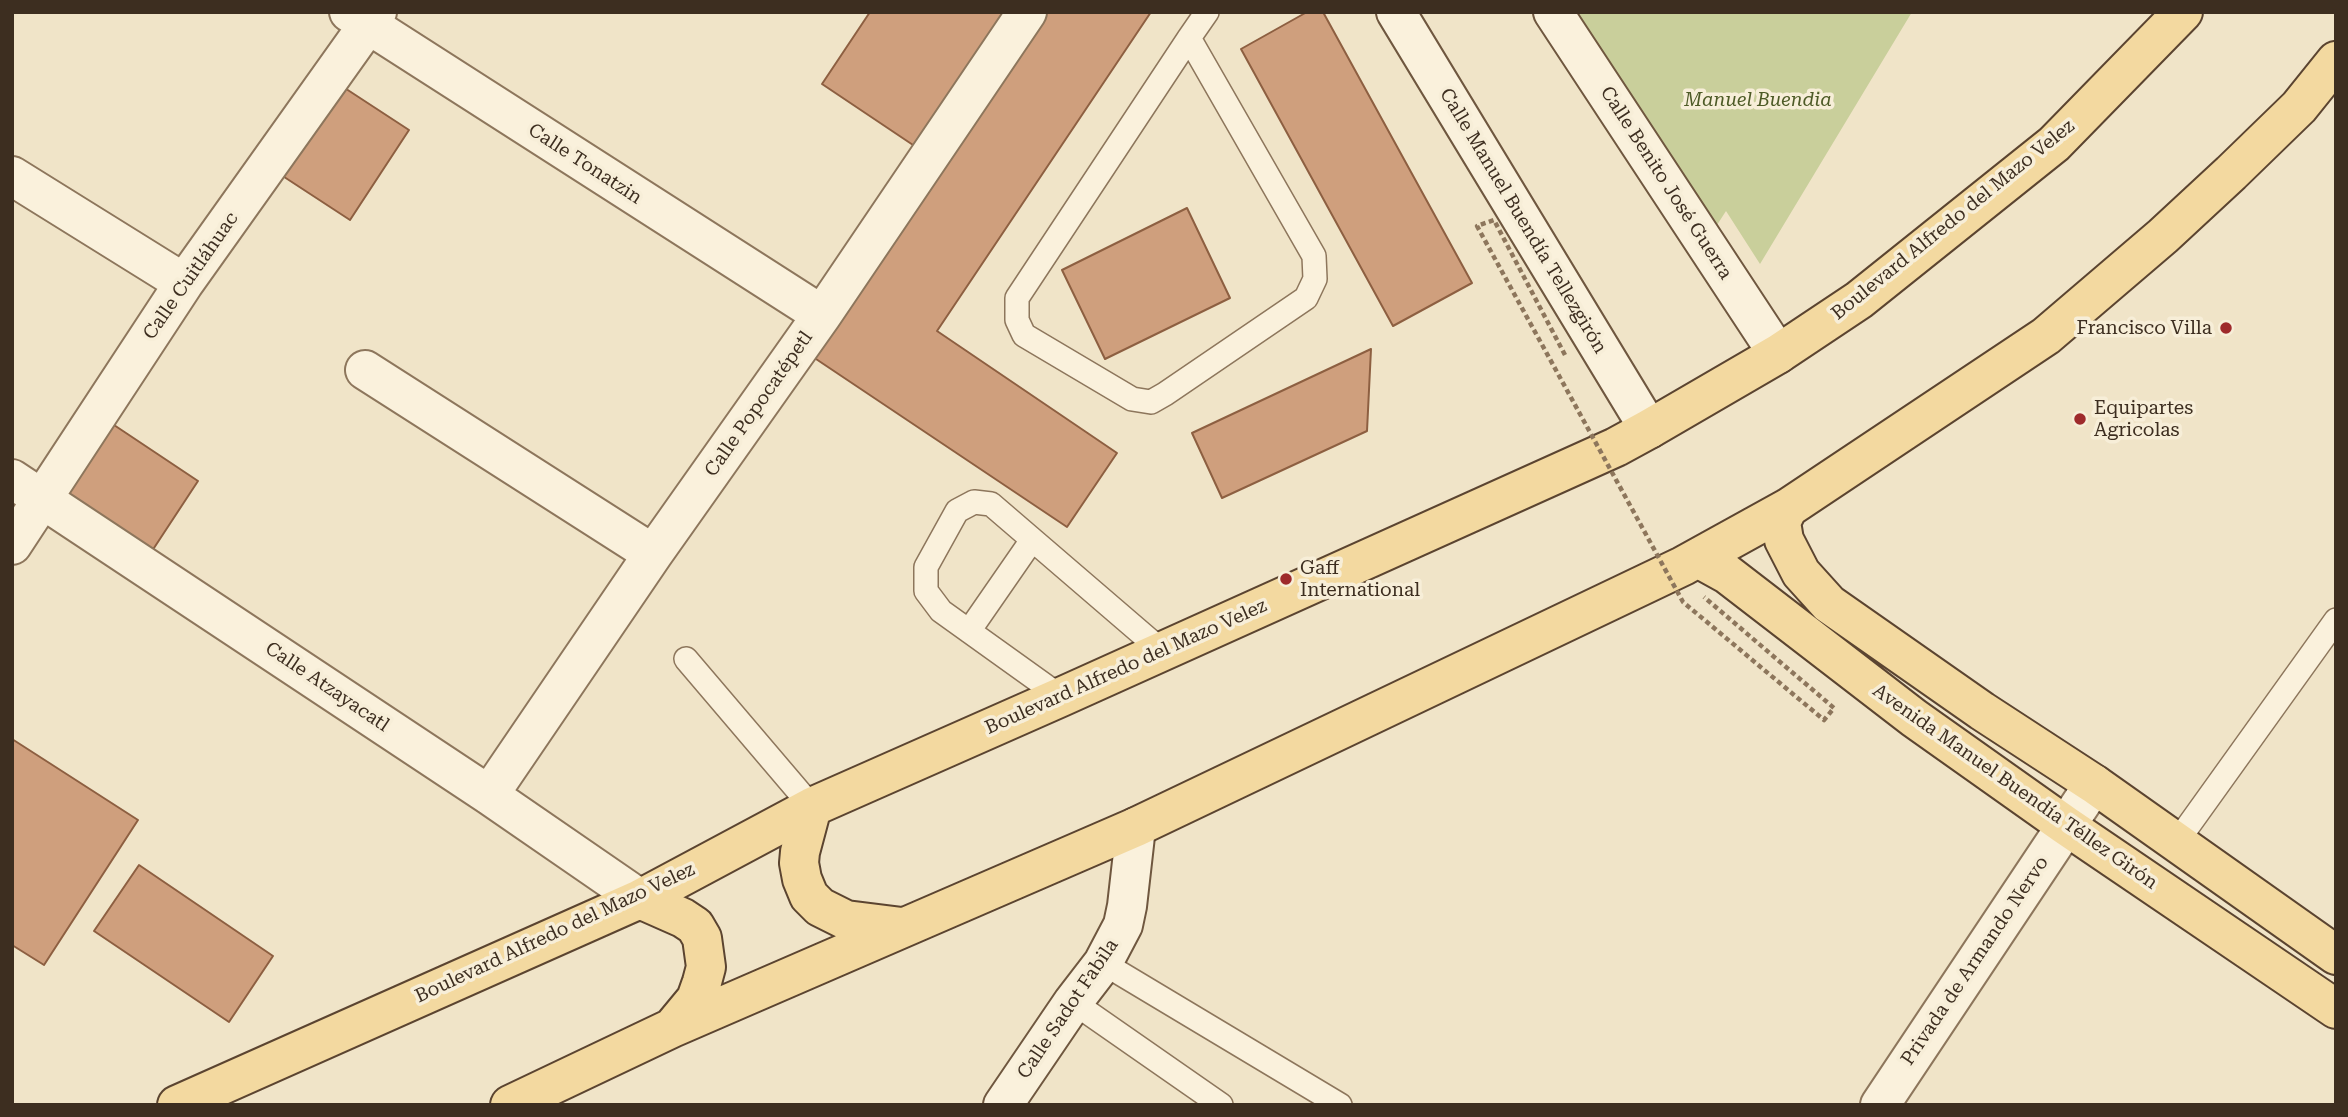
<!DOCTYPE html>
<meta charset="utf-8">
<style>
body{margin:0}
#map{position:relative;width:2348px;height:1117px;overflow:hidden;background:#f0e4c8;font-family:"Roboto Serif",serif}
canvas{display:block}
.frame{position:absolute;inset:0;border:14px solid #3d2e20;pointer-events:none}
</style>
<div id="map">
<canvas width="2348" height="1117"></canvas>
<div class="frame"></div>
</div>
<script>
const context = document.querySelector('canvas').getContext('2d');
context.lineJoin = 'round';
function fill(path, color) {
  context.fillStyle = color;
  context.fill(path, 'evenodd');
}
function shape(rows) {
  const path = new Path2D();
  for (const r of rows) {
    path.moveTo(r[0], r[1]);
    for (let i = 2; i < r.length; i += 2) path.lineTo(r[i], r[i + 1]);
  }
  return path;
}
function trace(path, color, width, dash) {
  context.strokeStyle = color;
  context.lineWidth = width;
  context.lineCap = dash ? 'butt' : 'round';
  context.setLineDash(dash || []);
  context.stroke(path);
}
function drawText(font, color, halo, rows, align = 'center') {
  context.font = font + ' "Roboto Serif",serif';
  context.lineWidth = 7;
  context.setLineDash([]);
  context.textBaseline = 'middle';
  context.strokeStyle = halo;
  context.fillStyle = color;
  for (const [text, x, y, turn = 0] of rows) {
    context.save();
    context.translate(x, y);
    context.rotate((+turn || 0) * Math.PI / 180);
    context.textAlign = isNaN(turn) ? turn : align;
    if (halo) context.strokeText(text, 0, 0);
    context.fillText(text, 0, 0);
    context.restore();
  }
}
fill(shape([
 [1573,12,1912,12,1760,264,1726,211,1717,225]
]), '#c9cf9b');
const building = shape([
 [870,12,1005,12,916,147,822,84,870,12],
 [1045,12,1151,12,937,331,1117,453,1067,527,813,357,1045,12],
 [1307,12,1323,12,1472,283,1393,326,1241,49,1307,12],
 [334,81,409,130,350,220,275,171,334,81],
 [1187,208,1230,298,1105,359,1062,270,1187,208],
 [1371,349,1367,431,1222,498,1192,433,1371,349],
 [102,417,198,481,152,551,55,487,102,417],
 [12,739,138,820,44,965,12,945,12,739],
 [139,865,273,956,229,1022,94,931,139,865]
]);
fill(building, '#cf9f7d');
trace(building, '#8d5f41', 2);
const lane = shape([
 [1189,38,1314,256,1315,279,1306,298,1165,394,1151,402,1132,399,1024,335,1017,320,1017,298,1189,38,1207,12],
 [969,631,1032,540],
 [686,659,812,807],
 [1061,697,941,611,926,591,926,567,957,511,974,502,991,504,1162,651],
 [2176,843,2336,620],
 [1103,963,1340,1105],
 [1073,1002,1221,1105]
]);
const street = shape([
 [349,12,822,315],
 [12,176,184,283],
 [365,370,653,554],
 [12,479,489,795,640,899],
 [12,545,184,283,377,12],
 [489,795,653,554,822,315,1027,12],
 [1880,1105,2094,784]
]);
const secondary = shape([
 [1396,12,1649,429],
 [1553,12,1778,354],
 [1003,1105,1073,1002,1103,963,1123,925,1127,906,1136,827]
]);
const primary = shape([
 [1788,508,1781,522,1784,540,1801,573,1829,604,1982,711,2094,784,2336,955],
 [1698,558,1727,574,1914,718,2065,825,2336,1009],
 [812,807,800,852,799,863,802,879,809,896,820,907,846,920,902,927],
 [640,899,683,918,695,926,702,938,706,967,702,982,696,999,672,1028],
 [177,1105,640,899,812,807,1061,697,1616,447,1649,429,1778,354,1859,300,2054,144,2183,12],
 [510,1105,672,1028,1136,827,1683,566,1788,508,2046,336,2163,236,2231,173,2299,107,2336,61]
]);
trace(lane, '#8d765c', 26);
trace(street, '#8d765c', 42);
trace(secondary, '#6f573f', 42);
trace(primary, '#5b4430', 42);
trace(lane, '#faf1dc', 23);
trace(street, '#faf1dc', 38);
trace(secondary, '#faf1dc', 38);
trace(primary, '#f3d9a0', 38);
trace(shape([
 [1565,355,1494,220,1477,226,1683,602,1824,720,1834,708,1704,597]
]), '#8d765c', 4.5, [5, 3.5]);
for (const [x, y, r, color] of [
 [2226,328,7,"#9e2a2b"],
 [2080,419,7,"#9e2a2b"],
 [1286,579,7,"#9e2a2b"]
]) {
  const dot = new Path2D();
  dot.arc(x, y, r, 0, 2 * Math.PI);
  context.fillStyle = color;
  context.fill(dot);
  trace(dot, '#f7eed8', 2.5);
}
drawText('italic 19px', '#4d5a26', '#f7eed8', [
 ["Manuel Buendia",1758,100]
]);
drawText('19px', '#3d2e20', '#f7eed8', [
 ["Calle Tonatzin",585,164,33],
 ["Calle Benito José Guerra",1666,183,57],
 ["Boulevard Alfredo del Mazo Velez",1953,220,-39],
 ["Calle Manuel Buendía Tellezgirón",1523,221,59],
 ["Calle Cuitláhuac",191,276,-55],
 ["Calle Popocatépetl",759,404,-55],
 ["Boulevard Alfredo del Mazo Velez",1126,667,-24],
 ["Calle Atzayacatl",327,687,34],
 ["Avenida Manuel Buendía Téllez Girón",2015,787,35],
 ["Boulevard Alfredo del Mazo Velez",555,933,-25],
 ["Privada de Armando Nervo",1975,961,-56],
 ["Calle Sadot Fabila",1068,1009,-56]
]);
drawText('19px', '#3d2e20', '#f7eed8', [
 ["Francisco Villa",2212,328,"right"],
 ["Equipartes",2094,408],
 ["Agricolas",2094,430],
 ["Gaff",1300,568],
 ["International",1300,590]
], 'left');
</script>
